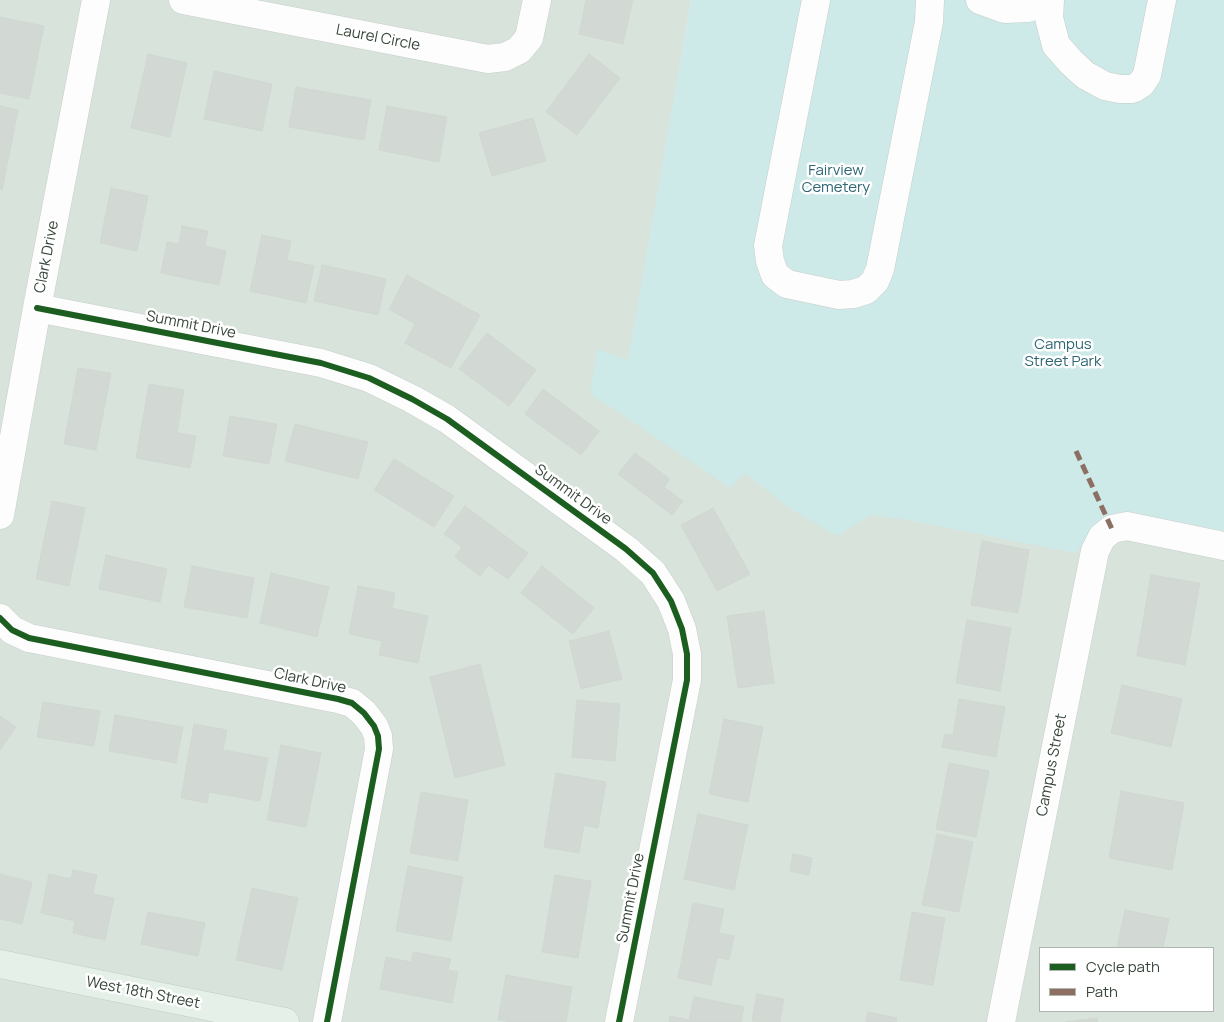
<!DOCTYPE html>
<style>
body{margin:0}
#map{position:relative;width:1224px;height:1022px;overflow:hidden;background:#ebf0ec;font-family:Manrope,sans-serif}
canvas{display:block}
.legend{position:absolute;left:1039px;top:947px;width:175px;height:65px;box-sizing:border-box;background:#fff;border:1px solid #afb5b0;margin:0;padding:6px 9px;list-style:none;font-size:15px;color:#37463a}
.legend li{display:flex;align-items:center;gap:10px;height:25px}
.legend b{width:25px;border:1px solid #afb5b0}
</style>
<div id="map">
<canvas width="1224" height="1022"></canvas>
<ul class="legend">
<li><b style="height:6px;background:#1b5e20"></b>Cycle path</li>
<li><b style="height:6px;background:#8d6e63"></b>Path</li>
</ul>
</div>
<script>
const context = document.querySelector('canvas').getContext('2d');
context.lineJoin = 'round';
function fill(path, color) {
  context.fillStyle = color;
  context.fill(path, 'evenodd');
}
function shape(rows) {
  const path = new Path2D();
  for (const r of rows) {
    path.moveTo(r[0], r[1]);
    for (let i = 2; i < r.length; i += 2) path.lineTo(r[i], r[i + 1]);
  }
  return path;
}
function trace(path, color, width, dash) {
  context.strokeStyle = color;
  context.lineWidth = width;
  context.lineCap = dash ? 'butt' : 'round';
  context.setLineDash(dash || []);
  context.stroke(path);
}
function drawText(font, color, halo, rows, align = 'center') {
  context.font = font + ' Manrope,sans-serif';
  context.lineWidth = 5;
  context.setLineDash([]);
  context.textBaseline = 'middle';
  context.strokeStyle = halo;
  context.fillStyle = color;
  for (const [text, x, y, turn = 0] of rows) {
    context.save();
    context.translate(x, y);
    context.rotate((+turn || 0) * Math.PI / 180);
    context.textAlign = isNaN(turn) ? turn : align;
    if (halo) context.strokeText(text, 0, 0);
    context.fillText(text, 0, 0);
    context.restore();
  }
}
fill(shape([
 [0,0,691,0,625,380,745,418,1087,531,1120,511,1224,531,1224,1022,0,1022],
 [1040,948,1213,948,1213,1011,1040,1011]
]), '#d8e3dc');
fill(shape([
 [691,0,1224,0,1224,531,1120,511,1102,522,1076,553,908,520,871,515,837,536,785,505,745,473,730,488,614,409,590,394,597,349,628,360]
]), '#cde9e8');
const building = shape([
 [586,0,633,0,623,44,579,34,586,0],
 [0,17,44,26,29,99,0,93,0,17],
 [148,54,187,63,170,137,131,128,148,54],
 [589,54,620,78,577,135,546,112,589,54],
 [214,71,272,84,262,131,204,119,214,71],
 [296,87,371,100,364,140,289,127,296,87],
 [0,106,18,110,2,190,0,189,0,106],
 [387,106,447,117,439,162,379,150,387,106],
 [533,118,546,161,492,176,479,133,533,118],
 [111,188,148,196,137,251,100,243,111,188],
 [182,226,208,231,205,246,226,251,219,285,161,273,167,242,179,244,182,226],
 [262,235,291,241,287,260,314,266,306,303,250,291,262,235],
 [322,265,386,279,378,315,314,301,322,265],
 [407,275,480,315,451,368,405,343,415,324,389,309,407,275],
 [487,333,536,370,509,406,459,369,487,333],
 [78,368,111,373,96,450,64,444,78,368],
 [149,384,184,390,177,433,196,436,190,468,136,458,149,384],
 [543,389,599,431,581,455,525,414,543,389],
 [230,416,277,424,269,464,223,456,230,416],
 [295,424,368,442,358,479,285,461,295,424],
 [635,453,670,479,664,487,683,501,672,515,618,474,635,453],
 [394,459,454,496,434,527,374,490,394,459],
 [52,501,85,508,69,586,36,579,52,501],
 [465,506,528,553,508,579,488,565,480,576,455,557,462,547,444,534,465,506],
 [713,508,750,574,717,591,681,525,713,508],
 [982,541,1029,550,1018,613,971,605,982,541],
 [106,555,167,569,160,602,99,589,106,555],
 [192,566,254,578,247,618,184,607,192,566],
 [542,566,594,608,573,634,521,593,542,566],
 [271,573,329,587,317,637,260,623,271,573],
 [1151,575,1200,583,1185,665,1137,656,1151,575],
 [358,586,395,593,392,608,428,616,418,663,379,655,382,641,349,634,358,586],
 [764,611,774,683,738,688,727,616,764,611],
 [967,620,1011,628,1000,691,956,683,967,620],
 [609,631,622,679,581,689,569,641,609,631],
 [480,664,505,765,455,778,430,677,480,664],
 [1122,685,1182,699,1171,747,1111,733,1122,685],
 [959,699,1005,707,996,757,942,747,945,734,953,735,959,699],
 [577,700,620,704,615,761,572,757,577,700],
 [43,702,100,711,94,746,37,737,43,702],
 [115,715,183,727,176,763,109,751,115,715],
 [0,716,16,727,0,750,0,716],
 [724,719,763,727,748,802,709,794,724,719],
 [194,724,227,730,223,750,268,758,260,801,209,792,207,803,181,798,194,724],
 [281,745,321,753,306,827,267,820,281,745],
 [949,763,989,771,976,837,936,829,949,763],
 [556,773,606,782,598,828,584,825,579,853,544,847,556,773],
 [1121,791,1184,803,1172,870,1109,858,1121,791],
 [421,792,468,800,458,861,410,853,421,792],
 [698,814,748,825,734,890,684,879,698,814],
 [937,834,973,842,959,912,922,905,937,834],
 [793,854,812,858,809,875,790,871,793,854],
 [408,866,463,877,451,941,396,931,408,866],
 [73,870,97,875,93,894,114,898,105,940,73,933,75,921,41,913,49,874,71,879,73,870],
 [0,874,32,882,22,924,0,919,0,874],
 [555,875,591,881,578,958,542,952,555,875],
 [252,888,298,898,282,970,236,960,252,888],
 [693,903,724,909,719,933,734,936,729,960,717,957,711,985,678,978,693,903],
 [1125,910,1169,919,1163,948,1117,948,1125,910],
 [148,912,205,923,198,956,141,944,148,912],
 [912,912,945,918,933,985,900,980,912,912],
 [413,952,451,959,448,970,458,972,452,1003,380,989,386,957,411,962,413,952],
 [506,975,572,987,566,1022,511,1022,498,1020,506,975],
 [757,994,784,999,780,1022,752,1021,757,994],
 [694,997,744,1007,741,1022,669,1022,670,1016,689,1020,694,997],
 [868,1012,897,1018,896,1022,866,1022,868,1012],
 [1097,1018,1098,1022,1065,1022,1097,1018]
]);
fill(building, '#d2d8d3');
trace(building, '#d1d8d2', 1);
const minor = shape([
 [183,0,488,59,505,57,519,50,529,38,537,0],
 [816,0,768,246,770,261,775,275,787,284,839,295,853,294,866,290,875,281,880,269,929,22,930,0],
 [980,0,1005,9,1027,8,1040,4,1043,0],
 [1050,0,1049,18,1056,45,1071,62,1085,75,1105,86,1120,89,1133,89,1141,84,1147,75,1162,0],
 [37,308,321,363,369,378,412,399,447,419,626,549,653,573,671,601,682,629,687,654,687,680,619,1022],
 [0,515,37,308,96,0],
 [0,618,12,630,29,638,338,699,352,703,364,713,374,726,378,736,379,749,327,1022],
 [1001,1022,1095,551,1102,537,1112,529,1127,526,1224,546]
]);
const major = shape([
 [0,964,285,1022]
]);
trace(minor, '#c8ceca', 29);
trace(major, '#bad1c0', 29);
trace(minor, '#fcfdfc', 28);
trace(major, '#e5f0e8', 28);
trace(shape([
 [1076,451,1112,529]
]), '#8d6e63', 5, [10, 5]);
trace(shape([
 [37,308,321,363,369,378,412,399,447,419,626,549,653,573,671,601,682,629,687,654,687,680,619,1022],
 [0,618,12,630,29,638,338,699,352,703,364,713,374,726,378,736,379,749,327,1022]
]), '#1b5e20', 6);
drawText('15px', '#37463a', '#fff', [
 ["Laurel Circle",378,38,11],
 ["Clark Drive",47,257,-79],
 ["Summit Drive",191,325,11],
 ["Summit Drive",573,495,36],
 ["Clark Drive",310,681,12],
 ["Campus Street",1052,765,-79],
 ["Summit Drive",631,898,-79],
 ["West 18th Street",143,993,11]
]);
drawText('15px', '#2e6673', '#fff', [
 ["Fairview",836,171],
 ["Cemetery",836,188],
 ["Campus",1063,345],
 ["Street Park",1063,362]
]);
</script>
